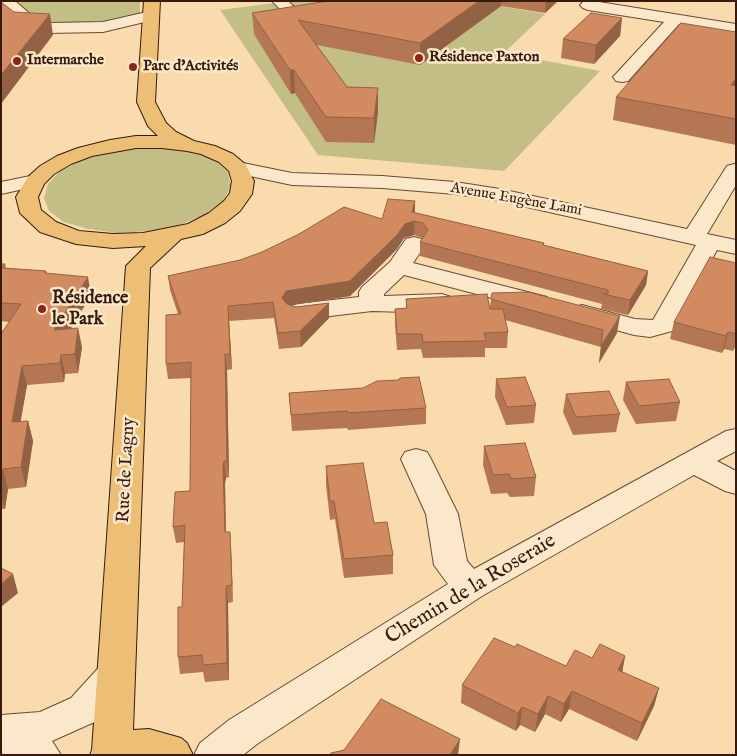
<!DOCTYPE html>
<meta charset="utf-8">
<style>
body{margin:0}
#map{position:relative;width:737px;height:756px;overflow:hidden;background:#f9dbad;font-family:"IM FELL English",serif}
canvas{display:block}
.frame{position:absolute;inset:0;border:2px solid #371a0d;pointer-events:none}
</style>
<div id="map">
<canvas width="737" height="756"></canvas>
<div class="frame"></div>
</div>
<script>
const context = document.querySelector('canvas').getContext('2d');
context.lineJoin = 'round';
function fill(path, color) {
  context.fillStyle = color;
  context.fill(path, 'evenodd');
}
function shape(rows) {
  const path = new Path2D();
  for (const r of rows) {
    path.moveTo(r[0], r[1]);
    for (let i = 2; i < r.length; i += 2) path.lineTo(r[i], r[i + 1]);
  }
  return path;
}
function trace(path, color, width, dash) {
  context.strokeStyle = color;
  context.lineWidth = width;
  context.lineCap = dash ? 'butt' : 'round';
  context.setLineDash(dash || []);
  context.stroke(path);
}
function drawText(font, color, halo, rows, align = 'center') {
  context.font = font + ' "IM FELL English",serif';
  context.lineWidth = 5;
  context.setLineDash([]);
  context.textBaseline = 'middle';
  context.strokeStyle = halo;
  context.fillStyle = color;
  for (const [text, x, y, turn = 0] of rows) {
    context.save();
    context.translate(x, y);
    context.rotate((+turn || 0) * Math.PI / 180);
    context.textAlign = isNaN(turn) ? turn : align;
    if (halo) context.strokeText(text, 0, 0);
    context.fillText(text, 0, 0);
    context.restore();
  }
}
fill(shape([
 [11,1,140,1,140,15,113,23,49,26],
 [290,1,472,1,545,14,504,53,600,71,504,171,318,155,220,10],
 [137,147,167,147,194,152,215,160,228,172,231,186,223,201,204,215,179,225,149,231,117,233,88,229,64,222,49,211,44,198,48,184,60,171,80,161,107,152]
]), '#c3be86');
const minor = shape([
 [1,1,15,1,37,20,50,23,103,22,151,11,157,13,159,16,157,19,103,32,49,33,25,26,1,5,1,1],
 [272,1,288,1,296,9,293,12,283,12,272,1],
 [593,1,736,24,736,34,679,24,628,81,622,82,616,81,613,77,664,22,588,10,583,8,580,5,583,2,593,1],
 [238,162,292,173,382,176,455,182,500,189,687,229,727,166,734,164,736,164,736,185,707,234,736,240,736,254,717,250,672,331,650,337,634,335,573,318,569,313,573,308,582,305,635,319,653,320,696,245,500,201,455,194,382,188,292,185,231,172,228,168,231,164,238,162],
 [35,175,42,177,46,181,42,185,1,194,1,182,35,175],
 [414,237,422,239,426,244,413,263,547,297,551,302,547,307,538,310,404,275,384,294,384,296,442,294,451,297,455,302,451,307,442,310,407,312,372,311,297,320,288,317,284,312,288,307,297,304,359,297,359,292,362,287,390,262,406,239,414,237],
 [736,429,736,451,717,461,736,471,736,494,725,491,694,475,482,596,257,744,243,755,194,755,200,743,229,720,448,584,434,565,426,514,401,459,405,452,416,449,427,452,431,459,458,514,467,561,474,569,726,431,736,429],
 [115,660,128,664,134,675,128,686,99,720,52,741,61,755,5,755,1,753,1,715,40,712,71,698,102,664,115,660]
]);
const major = shape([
 [144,1,160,1,155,102,166,123,176,132,194,141,215,146,233,154,245,164,254,181,252,194,240,211,225,223,203,234,181,239,150,268,133,730,149,729,181,738,187,743,193,755,90,755,92,750,126,266,146,246,113,248,76,244,40,232,20,213,16,197,28,177,40,166,57,156,78,148,110,140,136,136,158,136,148,126,137,102,144,1],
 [136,148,162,148,187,151,201,154,219,162,229,171,232,181,230,193,224,201,209,213,188,224,143,233,113,234,79,231,56,222,41,210,38,197,44,184,54,174,71,164,92,156,136,148]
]);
trace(minor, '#684a35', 2);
trace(major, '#371a0d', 2);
fill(minor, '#fbe8ca');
fill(major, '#ecbe76');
fill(shape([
 [328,1,558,1,545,13,501,6,420,65,317,45,347,87,378,88,378,112,374,143,326,142,295,93,291,94,254,34,252,13],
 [622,18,620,36,594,64,561,58,563,39],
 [736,32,736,145,613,120,616,97],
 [415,201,415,213,544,243,544,245,648,271,646,285,628,315,601,309,602,304,420,256,420,242,423,238,414,235,404,238,397,249,350,296,291,305,296,307,329,303,329,318,301,347,279,349,274,318,229,321,232,369,227,370,229,477,226,478,225,483,226,532,230,532,231,549,233,602,228,603,229,680,205,682,203,672,180,674,178,657,182,607,184,542,176,543,173,527,190,491,191,378,168,379,166,364,178,314,170,290,168,276,240,260,382,219],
 [736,263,736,345,733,351,724,349,722,353,670,339,674,322],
 [1,264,5,264,6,268,46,271,47,274,91,295,71,329,82,347,78,373,65,374,64,382,27,385,20,422,28,421,33,441,26,487,8,489,5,509,1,509,1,334,9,322,1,321],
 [492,293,617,333,599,363,601,347,505,320,508,332,507,348,485,348,485,357,423,358,421,349,397,350,395,324,395,309,406,308,406,299,490,307],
 [496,379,536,405,534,423,506,425,495,397],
 [626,382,680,402,676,421,636,424,623,400],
 [289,393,426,408,426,424,348,430,347,428,292,431],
 [566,394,620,414,616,432,573,435,563,412],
 [484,446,536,477,534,496,510,497,507,493,491,494,483,465],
 [326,466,374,523,393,555,393,574,344,578,335,519,330,520,326,485],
 [515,647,566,666,592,658,625,656,622,672,659,688,654,706,637,741,569,709,561,722,545,714,535,732,520,725,516,731,461,703,462,685]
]), '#b57753');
fill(shape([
 [479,1,501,1,501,6,420,65,420,43],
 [546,1,558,1,545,13],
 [50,14,53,35,1,104,1,75],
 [622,18,620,36,594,64,596,45],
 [290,70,294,70,295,93,291,94],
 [736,78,736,94,731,85],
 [378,88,378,112,374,143,374,118],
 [415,201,414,235,404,238,397,249,350,296,287,306,282,298,286,291,412,212],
 [648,271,646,285,628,315,630,300],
 [88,277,91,295,58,349,54,330],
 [329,303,329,318,301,347,300,331],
 [228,306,229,321,232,369,230,354],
 [620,316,617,333,599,363,601,346],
 [78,328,82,347,78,373,75,354],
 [728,332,724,349,722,353,726,336],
 [225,354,227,370,229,477,227,461],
 [61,355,65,374,64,382,60,363],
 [22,366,27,385,17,442,12,422],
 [28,421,33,441,26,487,21,467],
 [224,461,226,478,225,483,226,549,225,532,223,467],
 [3,469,8,489,5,509,1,496,1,477],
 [230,532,231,549,233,602,232,585],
 [13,574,18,593,1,607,1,584],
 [226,586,228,603,229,680,227,663],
 [625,656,622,674,618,670],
 [659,688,654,706,637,741,642,723],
 [572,691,569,709,561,722,564,704],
 [548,696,545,714,535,732,538,714],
 [522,707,520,725,516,731,518,713],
 [460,739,458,755,450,755]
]), '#936143');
const building = shape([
 [328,1,479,1,420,43,298,20,347,87,378,88,374,118,326,117,294,70,290,70,252,13,328,1],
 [1,2,14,12,50,14,1,75,1,2],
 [591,13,622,18,596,45,563,39,591,13],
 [681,23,736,32,736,78,731,85,736,86,736,119,616,97,681,23],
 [388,199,415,201,412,212,544,243,543,245,648,271,630,300,603,294,608,294,608,290,420,242,428,230,423,223,414,221,405,224,397,235,350,281,286,291,282,298,287,304,296,307,329,303,300,331,278,333,273,302,228,306,230,354,225,354,227,461,224,461,223,467,225,532,230,532,232,585,226,586,227,663,203,665,202,655,178,657,178,607,182,607,185,525,173,527,175,492,190,491,191,362,166,364,166,315,181,314,168,276,240,260,262,252,299,234,344,207,382,219,388,199],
 [710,257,736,263,736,334,728,332,726,336,674,322,710,257],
 [1,264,5,264,2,268,46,271,45,273,88,277,54,330,78,328,75,354,61,355,60,363,22,366,12,422,28,421,21,467,3,469,1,477,1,334,21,304,1,303,1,264],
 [528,292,620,316,601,346,603,330,491,299,492,293,528,292],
 [487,294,490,309,503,309,508,332,484,333,486,341,423,342,422,334,397,334,395,309,407,308,406,299,487,294],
 [419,377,426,408,347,413,347,411,291,415,289,393,363,388,377,381,398,380,400,378,419,377],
 [525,377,536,405,507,407,496,379,525,377],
 [669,379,680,402,639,406,626,382,669,379],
 [609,391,620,414,576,417,566,394,609,391],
 [525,443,536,477,512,479,509,474,493,475,484,446,525,443],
 [363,463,374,523,387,522,393,555,344,559,334,501,330,501,326,466,363,463],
 [1,568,13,574,1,584,1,568],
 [494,638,515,647,517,644,566,666,575,650,592,658,600,644,625,656,618,670,659,688,642,723,572,691,564,704,548,696,538,714,522,707,518,713,462,685,494,638],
 [381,699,460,739,450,755,329,755,331,753,344,750,381,699]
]);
fill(building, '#d28a60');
trace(building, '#936143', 1);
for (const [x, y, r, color] of [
 [419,58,5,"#8f2418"],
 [17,61,5,"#8f2418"],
 [133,67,5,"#8f2418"],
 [42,309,5,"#8f2418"]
]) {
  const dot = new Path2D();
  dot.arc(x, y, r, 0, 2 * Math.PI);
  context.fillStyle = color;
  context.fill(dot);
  trace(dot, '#fbe8ca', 2);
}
drawText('bold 15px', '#371a0d', '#fbe8ca', [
 ["Résidence Paxton",429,58],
 ["Intermarche",27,61],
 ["Parc d'Activités",143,67]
], 'left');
drawText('15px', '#371a0d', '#fbe8ca', [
 ["Avenue Eugène Lami",516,200,10]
]);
drawText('bold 18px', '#371a0d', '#fbe8ca', [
 ["Résidence",52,299],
 ["le Park",52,320]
], 'left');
drawText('18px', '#371a0d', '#fbe8ca', [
 ["Rue de Lagny",127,470,-87]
]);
drawText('21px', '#371a0d', '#fbe8ca', [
 ["Chemin de la Roseraie",471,590,-31]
]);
</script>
